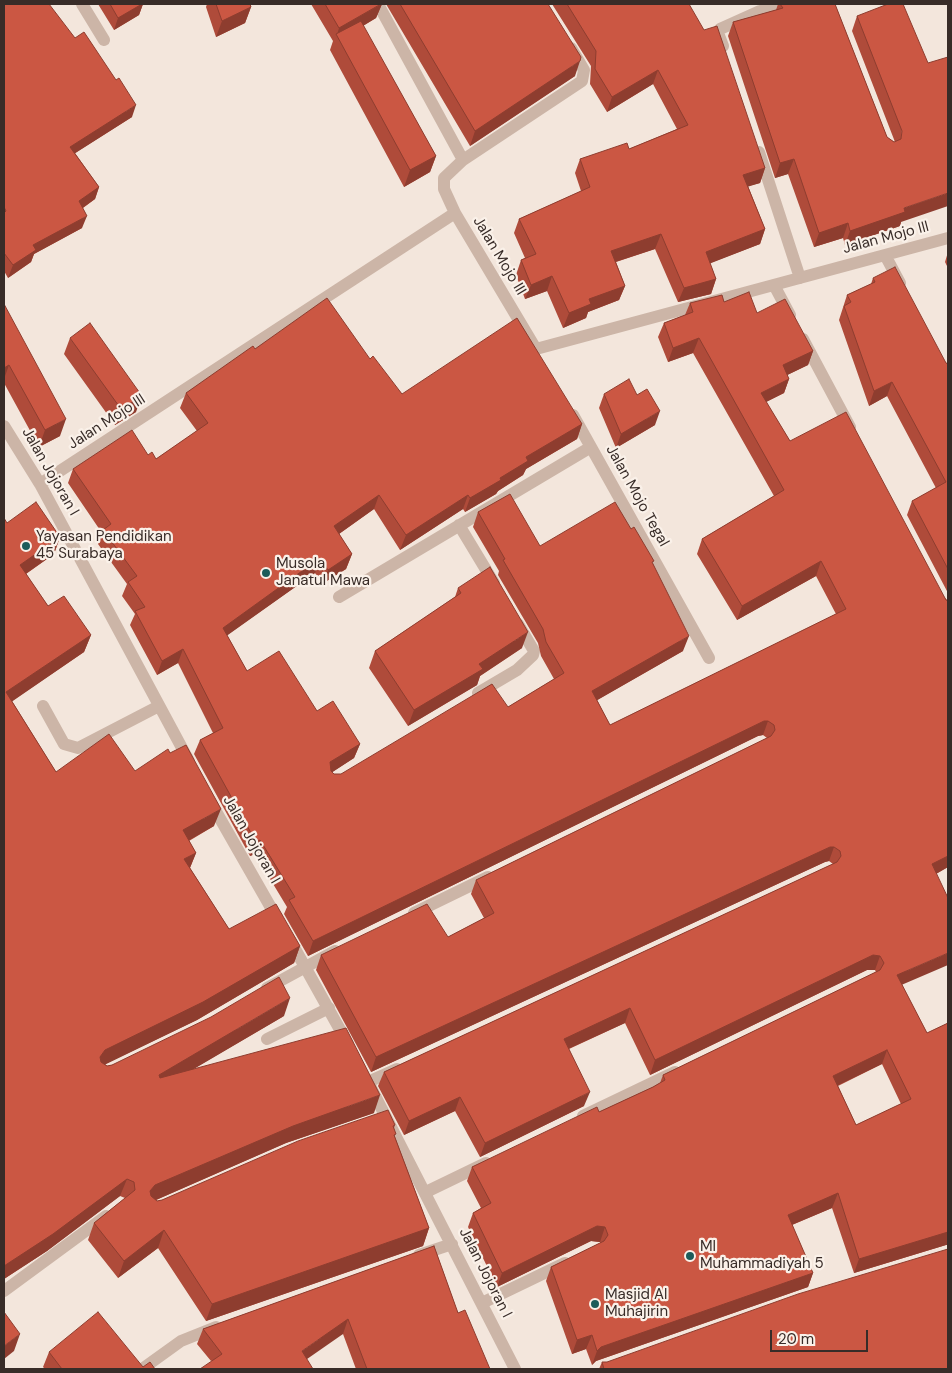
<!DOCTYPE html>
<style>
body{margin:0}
#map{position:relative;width:952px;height:1373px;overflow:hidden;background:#f3e6dc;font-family:"DM Sans",sans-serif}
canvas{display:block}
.frame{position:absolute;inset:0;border:5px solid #382c28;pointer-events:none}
.scale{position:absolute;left:770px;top:1330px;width:98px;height:22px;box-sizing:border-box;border:2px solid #382c28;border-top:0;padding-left:6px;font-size:15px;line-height:18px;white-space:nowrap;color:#382c28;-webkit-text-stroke:4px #faf1e9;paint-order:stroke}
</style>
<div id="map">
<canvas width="952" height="1373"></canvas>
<div class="frame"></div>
<div class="scale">20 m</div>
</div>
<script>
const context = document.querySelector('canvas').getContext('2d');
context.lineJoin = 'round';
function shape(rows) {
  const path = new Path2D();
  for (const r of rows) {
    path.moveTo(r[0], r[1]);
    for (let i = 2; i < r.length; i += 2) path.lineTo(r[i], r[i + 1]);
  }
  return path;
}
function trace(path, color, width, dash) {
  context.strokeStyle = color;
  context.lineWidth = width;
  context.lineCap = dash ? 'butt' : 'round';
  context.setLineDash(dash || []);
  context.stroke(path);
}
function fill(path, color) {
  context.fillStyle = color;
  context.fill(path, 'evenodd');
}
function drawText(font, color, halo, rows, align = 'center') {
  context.font = font + ' "DM Sans",sans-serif';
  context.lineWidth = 4.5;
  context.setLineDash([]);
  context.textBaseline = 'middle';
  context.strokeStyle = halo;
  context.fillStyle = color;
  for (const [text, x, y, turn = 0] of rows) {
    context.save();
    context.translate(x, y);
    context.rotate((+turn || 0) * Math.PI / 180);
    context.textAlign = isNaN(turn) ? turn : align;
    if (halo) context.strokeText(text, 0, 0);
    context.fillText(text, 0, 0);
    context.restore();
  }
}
trace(shape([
 [82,4,104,40],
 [378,4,463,160,444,178,444,189,455,213],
 [723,46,718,33,720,29,760,11,789,4],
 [759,152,800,278],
 [463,160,582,81,584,70,571,48],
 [885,255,900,283],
 [774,285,790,315],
 [803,339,850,427],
 [573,415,709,658],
 [4,426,40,484,189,761],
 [40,484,455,213,536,349,948,238],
 [459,525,494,583],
 [339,597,591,447],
 [478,693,517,670,533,655,534,651,518,624],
 [43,706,64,744,78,748,159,706],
 [210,801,278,920],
 [414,913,488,877],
 [290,940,348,1044],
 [267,988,335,951],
 [267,1039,329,1008],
 [368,1082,397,1069],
 [370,1086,515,1369],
 [583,1116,675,1072],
 [426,1192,486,1163],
 [419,1255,452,1244],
 [4,1291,106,1216],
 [482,1303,565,1263],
 [142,1369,181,1341,216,1327]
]), '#ccb5a7', 12);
fill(shape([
 [4,4,132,117,75,153,99,187,95,199,83,208,82,228,34,254,31,262,8,278,4,271],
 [98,4,143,4,139,15,114,30],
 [207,4,250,4,251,7,245,23,216,37,206,7],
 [311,4,382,4,376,18,363,26,436,156,430,172,404,187,330,50,333,41],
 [386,4,548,4,575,76,470,146],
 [552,4,689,4,765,168,760,183,748,186,765,229,760,244,710,263,716,279,711,294,678,302,655,249,616,262,625,286,619,300,588,312,586,318,563,328,547,291,525,299,516,275,521,260,525,258,514,233,519,219,581,191,575,173,580,159,629,149,677,129,653,84,607,112,590,84,591,66],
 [778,4,835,4,887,137,894,142,895,142,852,31,857,16,903,4,901,222,900,226,845,245,843,238,814,247,788,174,775,178,728,36,733,22,776,10],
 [948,252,948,268,945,262],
 [873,278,946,363,948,364,948,593,907,515,912,501,936,488,887,396,869,406,839,320,847,295,871,284],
 [724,302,757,313,813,351,808,365,787,375,789,379,784,393,766,402,790,441,948,601,948,867,936,874,902,985,927,1033,948,1023,948,1245,946,1245,854,1273,832,1208,792,1225,813,1273,808,1287,596,1361,592,1365,586,1349,572,1354,546,1281,551,1267,600,1243,600,1242,591,1241,497,1287,468,1227,473,1213,481,1208,467,1181,472,1167,599,1112,653,1087,660,1083,663,1075,876,972,875,970,867,970,650,1075,625,1023,569,1049,584,1106,480,1157,455,1111,404,1135,378,1086,384,1072,833,864,829,861,825,862,371,1072,316,970,321,955,448,937,484,918,471,894,476,880,767,738,763,735,758,736,308,956,284,914,287,907,255,854,250,856,194,754,200,740,213,733,178,663,157,675,130,625,135,614,122,596,127,584,98,544,102,533,68,483,73,469,148,455,156,459,197,431,180,408,186,393,255,349,370,359,402,394,582,424,577,439,526,469,523,475,498,491,496,494,465,512,463,509,400,550,374,509,339,534,352,554,346,569,322,584,315,573,227,635,247,671,317,711,360,744,354,758,332,772,334,774,341,774,508,707,554,679,541,656,538,643,498,575,499,571,473,527,478,512,540,546,653,564,683,651,597,700,610,725,836,614,816,576,737,620,697,554,702,539,774,496,693,353,668,362,658,337,664,323,685,315,690,303],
 [882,1064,901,1104,856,1125,838,1086],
 [4,304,60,436,39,447,4,383],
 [70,338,136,412,115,425,64,354],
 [604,394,655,425,616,448,599,408],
 [7,523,60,537,54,554,26,574,48,606,91,635,84,652,12,701,56,772,135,771,214,826,189,841,196,853,190,868,229,929,300,946,294,963,197,1020,105,1064,107,1066,112,1065,284,1016,193,1069,374,1113,286,1143,156,1200,157,1201,162,1200,395,1125,394,1128,395,1137,429,1228,423,1246,206,1321,158,1248,118,1278,88,1240,94,1223,125,1198,120,1196,47,1251,4,1279],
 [458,588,522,648,480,676,477,685,408,726,369,668,375,651,455,597],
 [434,1246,458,1313,490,1369,356,1369,343,1334,211,1361,197,1344,203,1329],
 [49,1352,143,1367,155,1369,45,1369,43,1367],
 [602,1362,607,1362,948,1369,599,1369]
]), '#af4b3a');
fill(shape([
 [142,4,143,4,139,15,114,30,118,18],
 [382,4,376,18,339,40,337,35,339,28],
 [251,7,245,23,216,37,222,21],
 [580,61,575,76,470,146,475,131],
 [658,70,653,84,607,112,612,97],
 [136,105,132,117,66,159,70,147],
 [436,156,430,172,404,187,410,170],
 [794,159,788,174,775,178,780,163],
 [765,168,760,183,737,190,743,175],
 [99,187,95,199,74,214,79,201],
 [948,193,948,206,901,222,900,226,845,245,850,231,904,208],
 [87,216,82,228,34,254,31,262,8,278,13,265,33,245],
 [848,223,843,238,814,247,819,233],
 [765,229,760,244,701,267,706,252],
 [661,234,655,249,606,265,611,251],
 [552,276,547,291,525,299,531,285],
 [716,279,711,294,678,302,684,288],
 [625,286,619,300,588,312,586,318,563,328,569,313,589,299],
 [699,338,693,353,668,362,673,348],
 [813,351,808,365,777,380,783,365],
 [9,365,4,379,4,368],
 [789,379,784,393,756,407,761,393],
 [892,382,887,396,869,406,874,391],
 [142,396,136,412,115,425,121,409],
 [660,411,655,425,616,448,621,434],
 [66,419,60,436,39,447,45,430],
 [582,424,577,439,526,469,523,475,498,491,496,494,465,512,470,498,500,478,526,457],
 [379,495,374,509,329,541,334,526],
 [468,495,463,509,400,550,406,535],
 [60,537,54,554,14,582,20,565],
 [352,554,346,569,322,584,328,570],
 [320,558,315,573,218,642,223,628],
 [821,561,816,576,737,620,742,606],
 [528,632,522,648,480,676,477,685,408,726,414,710,479,664],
 [91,635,84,652,4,707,6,692],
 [689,636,683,651,587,706,592,691],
 [183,649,178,663,157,675,162,661],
 [764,721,768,721,763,735,758,736,308,956,313,941],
 [360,744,354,758,325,777,330,762],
 [221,809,214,826,177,847,183,830],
 [260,840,255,854,250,856,256,842],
 [830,847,834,847,829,861,825,862,371,1072,376,1057],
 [196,853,189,870,184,859],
 [948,856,948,867,927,879,932,864],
 [300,946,294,963,197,1020,98,1068,100,1057,105,1050],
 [948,953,948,965,892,989,897,975],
 [873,955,880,956,875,970,867,970,650,1075,655,1060],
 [290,998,284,1016,153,1093,159,1075],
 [630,1008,625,1023,559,1053,564,1039],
 [887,1050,882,1064,828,1090,833,1076],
 [590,1092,584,1106,480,1157,485,1143],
 [380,1095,374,1113,286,1143,149,1203,150,1191,155,1185,293,1126],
 [460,1097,455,1111,404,1135,409,1121],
 [127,1179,120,1196,47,1251,4,1279,4,1266],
 [838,1193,832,1208,782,1229,788,1215],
 [597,1226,605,1227,600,1242,591,1241,497,1287,502,1273],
 [429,1228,423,1246,206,1321,212,1304],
 [164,1230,158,1248,118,1278,124,1261],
 [948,1232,948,1245,946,1245,854,1273,859,1259],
 [813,1273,808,1287,596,1361,592,1365,597,1351,601,1347],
 [348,1319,343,1334,297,1366,302,1351],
 [20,1334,14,1351,4,1359,4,1346],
 [592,1335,586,1349,572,1354,577,1340]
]), '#8e3d2f');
const building = shape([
 [4,4,49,4,75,38,84,32,116,80,119,78,136,105,70,147,99,187,79,201,87,216,33,245,36,250,13,265,4,253,4,213,6,211,4,207,4,4],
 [110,4,142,4,118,18,110,4],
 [216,4,250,4,251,7,222,21,216,4],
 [325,4,381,4,339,28,325,4],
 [400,4,548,4,581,57,580,61,475,131,400,4],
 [567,4,689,4,704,30,717,26,765,168,743,175,765,229,706,252,716,279,684,288,661,234,611,251,625,286,589,299,591,304,569,313,552,276,531,285,521,260,536,254,519,219,590,187,580,159,627,143,629,149,688,125,658,70,612,97,595,69,596,51,567,4],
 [780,4,835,4,887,137,894,142,901,139,902,131,857,16,888,4,903,4,928,63,948,57,948,193,904,208,905,212,850,231,848,223,819,233,794,159,780,163,733,22,783,8,780,4],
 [361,21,436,156,410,170,336,34,361,21],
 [895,267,946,363,948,364,948,569,912,501,946,482,892,382,874,391,844,306,851,302,847,295,875,282,873,278,895,267],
 [749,292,757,313,785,299,813,351,783,365,789,379,761,393,790,441,846,412,946,600,948,601,948,856,932,864,948,898,948,953,897,975,927,1033,948,1023,948,1232,859,1259,838,1193,788,1215,813,1273,601,1347,597,1351,592,1335,577,1340,551,1267,604,1241,608,1235,605,1227,597,1226,502,1273,473,1213,491,1203,472,1167,597,1107,599,1112,653,1087,665,1080,663,1075,880,970,884,963,880,956,873,955,655,1060,630,1008,564,1039,590,1092,485,1143,460,1097,409,1121,384,1072,837,862,841,856,840,851,834,847,830,847,376,1057,321,955,427,904,448,937,494,913,476,880,771,736,775,730,774,725,768,721,764,721,313,941,289,900,295,897,260,840,256,842,200,740,223,728,183,649,162,661,135,611,145,607,128,582,137,576,103,530,111,524,73,469,132,430,148,455,152,452,156,459,208,423,186,393,253,346,255,349,327,298,370,359,373,356,402,394,517,318,582,424,526,457,528,461,500,478,501,480,470,498,468,495,406,535,379,495,334,526,352,554,328,570,320,558,223,628,247,671,279,651,317,711,333,701,360,744,330,762,331,771,334,774,341,774,492,684,508,707,564,673,546,642,543,629,503,560,505,559,478,512,510,494,540,546,615,502,631,529,634,527,654,561,652,562,689,636,592,691,610,725,846,609,821,561,742,606,702,539,784,490,699,338,673,348,664,323,693,312,690,303,722,295,724,302,749,292],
 [887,1050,911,1099,856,1125,833,1076,887,1050],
 [4,304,66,419,45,430,9,365,4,368,4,304],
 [90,323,142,396,121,409,70,338,90,323],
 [629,379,637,395,647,389,660,411,621,434,604,394,629,379],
 [36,502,60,537,20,565,48,606,64,596,91,635,6,692,56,772,109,734,135,771,168,749,170,753,186,745,221,809,183,830,196,853,184,859,229,929,276,904,300,946,203,1002,105,1050,100,1057,101,1062,107,1066,112,1065,211,1017,279,977,290,998,159,1075,160,1078,346,1028,380,1095,293,1126,155,1185,150,1191,151,1196,157,1201,162,1200,298,1141,388,1110,395,1125,393,1126,396,1134,394,1135,429,1228,212,1304,164,1230,124,1261,94,1223,135,1190,134,1182,127,1179,53,1234,4,1266,4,518,7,523,36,502],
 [490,567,528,632,479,664,483,669,414,710,375,651,461,593,458,588,490,567],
 [434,1246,458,1313,465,1310,490,1369,367,1369,348,1319,302,1351,313,1369,200,1369,222,1354,203,1329,434,1246],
 [948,1249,948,1369,604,1369,602,1362,607,1362,798,1294,948,1249],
 [4,1312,20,1334,4,1346,4,1312],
 [98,1312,143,1367,150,1362,155,1369,62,1369,49,1352,98,1312]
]);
fill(building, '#cb5743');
trace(building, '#8e3d2f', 1);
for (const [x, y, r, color] of [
 [26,546,5,"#1c5c5a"],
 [266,573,5,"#1c5c5a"],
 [690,1256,5,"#1c5c5a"],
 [595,1304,5,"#1c5c5a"]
]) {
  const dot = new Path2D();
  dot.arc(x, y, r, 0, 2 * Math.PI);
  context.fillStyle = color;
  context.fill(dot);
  trace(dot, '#faf1e9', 2);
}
drawText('15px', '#382c28', '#faf1e9', [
 ["Jalan Mojo III",886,238,-15],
 ["Jalan Mojo III",499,256,59],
 ["Jalan Mojo III",107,422,-33],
 ["Jalan Jojoran I",50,472,60],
 ["Jalan Mojo Tegal",637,496,61],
 ["Jalan Jojoran I",251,840,60],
 ["Jalan Jojoran I",485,1273,63]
]);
drawText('15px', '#382c28', '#faf1e9', [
 ["Yayasan Pendidikan",36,537],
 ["45 Surabaya",36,554],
 ["Musola",276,564],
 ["Janatul Mawa",276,581],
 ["MI",700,1247],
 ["Muhammadiyah 5",700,1264],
 ["Masjid Al",605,1295],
 ["Muhajirin",605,1312]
], 'left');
</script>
